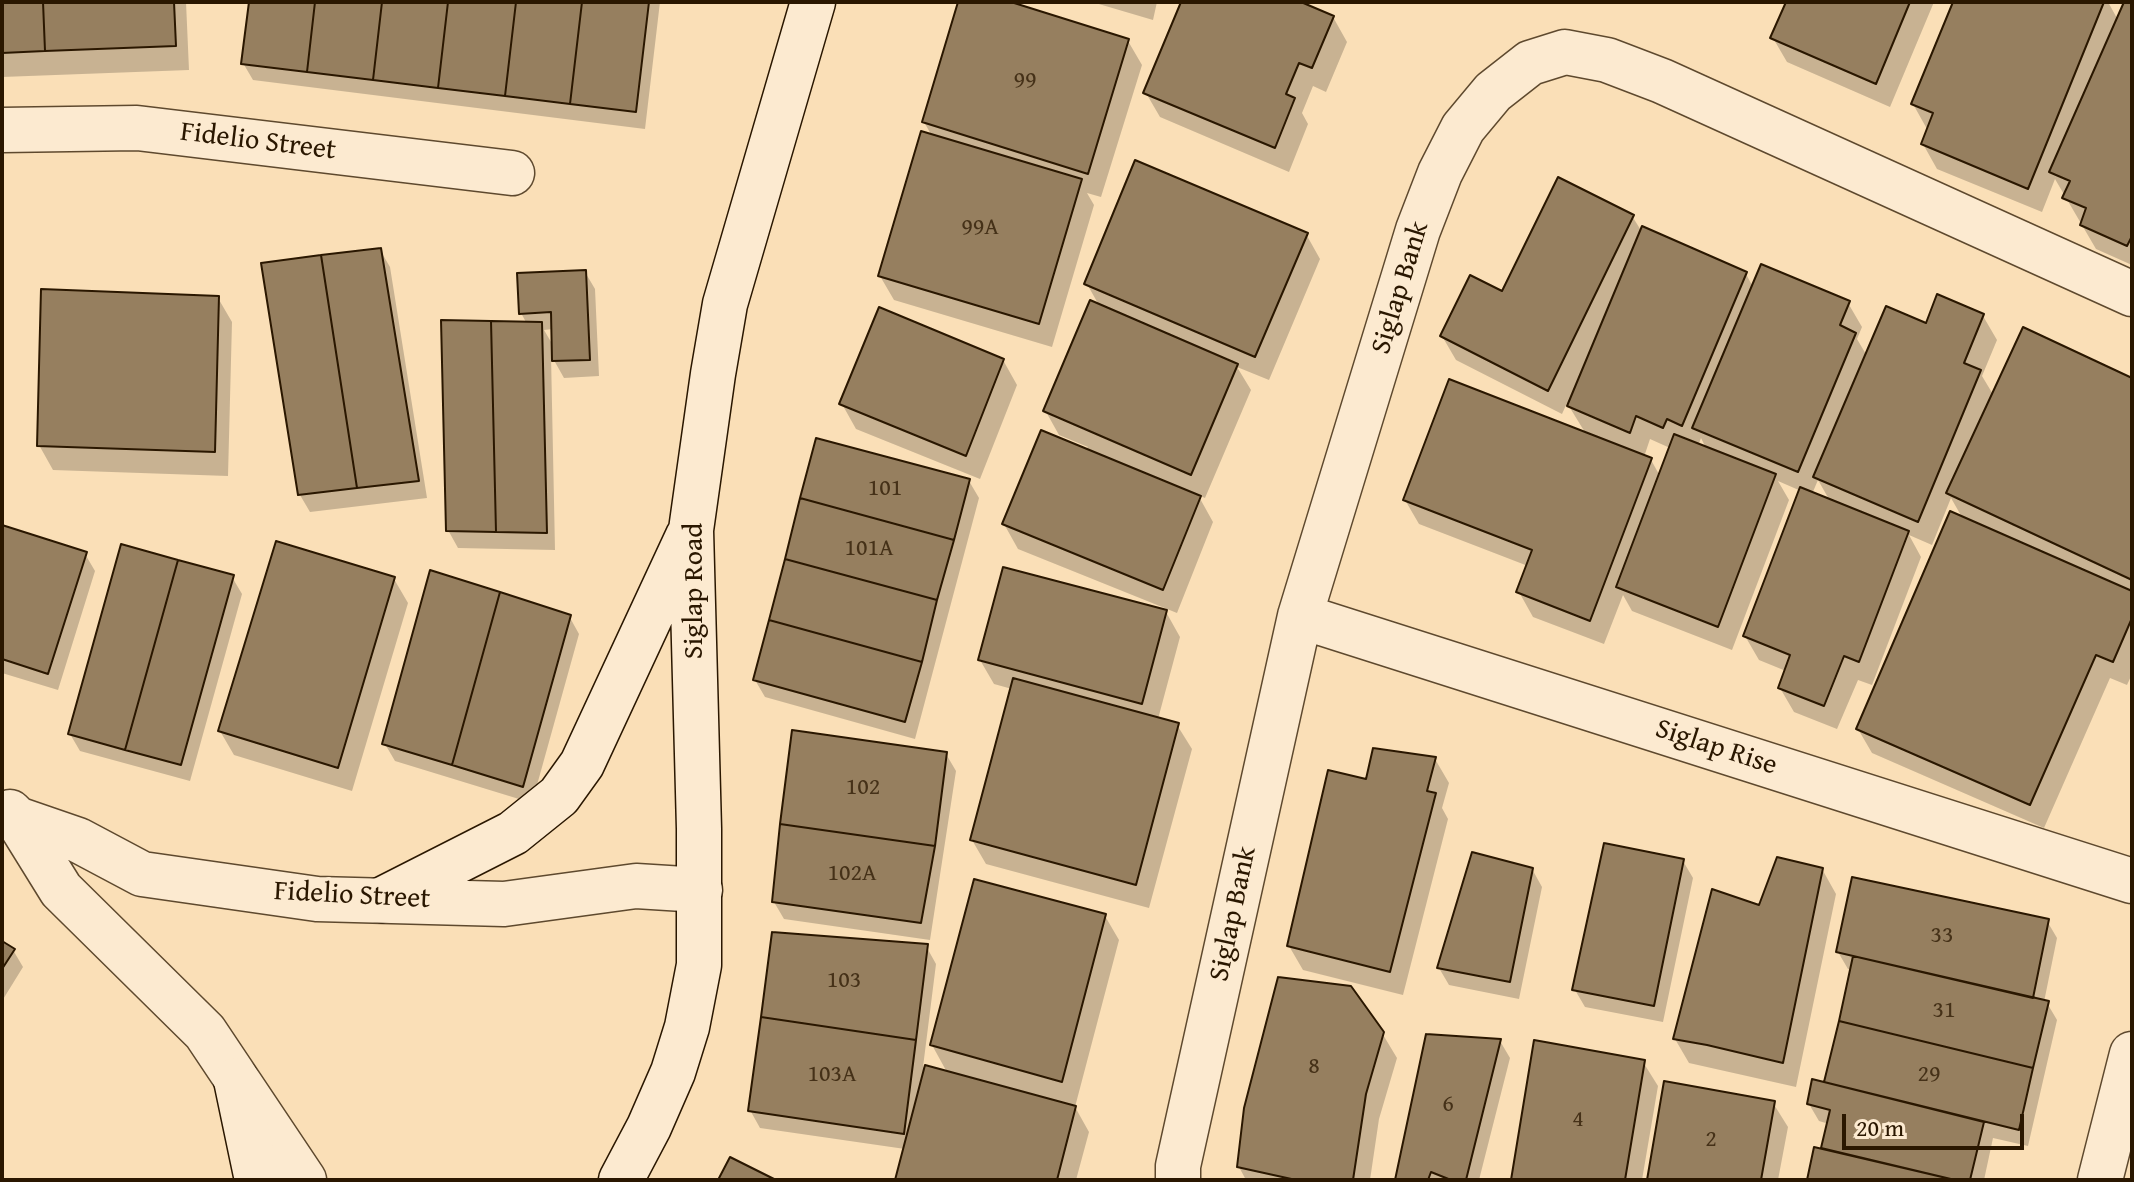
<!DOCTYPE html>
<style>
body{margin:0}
#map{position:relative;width:2134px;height:1182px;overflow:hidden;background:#fadfb7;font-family:"Gentium Book Plus",serif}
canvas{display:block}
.frame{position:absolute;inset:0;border:4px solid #2a1700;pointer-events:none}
.scale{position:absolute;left:1842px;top:1114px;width:182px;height:36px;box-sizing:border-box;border:4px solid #2a1700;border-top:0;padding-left:10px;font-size:24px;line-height:28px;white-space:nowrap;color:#2a1700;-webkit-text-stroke:6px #fcead0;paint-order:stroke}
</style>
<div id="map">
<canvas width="2134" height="1182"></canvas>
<div class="frame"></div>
<div class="scale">20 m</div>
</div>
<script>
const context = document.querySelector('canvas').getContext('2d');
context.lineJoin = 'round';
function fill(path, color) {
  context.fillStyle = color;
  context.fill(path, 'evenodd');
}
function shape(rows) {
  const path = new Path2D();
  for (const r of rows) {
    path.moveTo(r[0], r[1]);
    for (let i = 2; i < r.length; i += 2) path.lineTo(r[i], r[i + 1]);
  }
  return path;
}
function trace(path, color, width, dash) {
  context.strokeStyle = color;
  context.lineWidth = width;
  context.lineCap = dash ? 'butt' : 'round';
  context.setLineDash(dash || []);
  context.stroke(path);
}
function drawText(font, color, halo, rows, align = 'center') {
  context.font = font + ' "Gentium Book Plus",serif';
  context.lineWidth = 7;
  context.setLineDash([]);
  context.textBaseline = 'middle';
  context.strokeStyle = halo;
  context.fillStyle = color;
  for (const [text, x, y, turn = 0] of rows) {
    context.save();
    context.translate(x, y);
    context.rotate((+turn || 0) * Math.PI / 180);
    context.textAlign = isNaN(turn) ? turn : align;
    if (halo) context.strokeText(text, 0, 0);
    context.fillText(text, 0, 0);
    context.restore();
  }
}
fill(shape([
 [2,2,186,2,189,70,2,77],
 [251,2,660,2,645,129,253,80,243,63],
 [960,2,1005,2,1128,41,1142,65,1101,197,1087,193,1094,205,1052,347,894,300,880,276,932,136,924,122],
 [1092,2,1157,2,1153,20],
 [1183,2,1296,2,1333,17,1347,42,1326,92,1313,86,1302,113,1308,124,1289,172,1160,117,1146,93],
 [1788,2,1934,2,1890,107,1787,62,1773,38],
 [1955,2,2108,2,2118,20,2126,2,2132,2,2132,265,2096,249,2055,179,2042,212,1937,169,1923,144,1927,129,1913,104],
 [1632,216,1642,232,1746,274,1753,287,1848,303,1862,327,1857,339,1867,356,1927,326,1983,316,1997,340,1982,376,1994,396,2132,380,2132,674,2127,685,2110,678,2044,828,1872,753,1858,729,1963,519,1951,498,1932,545,1909,535,1921,557,1872,685,1858,680,1837,729,1794,712,1780,688,1786,671,1759,660,1745,636,1801,491,1778,481,1789,500,1732,650,1632,611,1623,595,1604,644,1533,617,1519,592,1528,566,1419,524,1405,500,1586,434,1567,403,1562,414,1456,360,1442,336,1503,294],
 [1701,438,1707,450,1698,446],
 [1650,439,1670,448,1660,476,1651,460,1644,457],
 [1818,480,1830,501,1812,494],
 [1306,234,1320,259,1269,380,1237,367,1251,390,1205,498,1198,495,1213,522,1177,613,1018,549,1004,524,1088,447,1059,435,1045,410,1100,307,1087,284],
 [380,250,390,267,427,498,310,512,300,495],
 [585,272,595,289,599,376,564,378,551,355,555,550,458,548,448,530,527,324,521,313],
 [553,329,554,347,544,330],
 [218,298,232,322,228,476,53,470,39,445],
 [1003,360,1017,385,980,479,856,429,842,404],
 [969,481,979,498,915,739,765,697,755,680],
 [2,527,85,554,95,571,58,690,2,673],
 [232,577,242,594,190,781,80,751,70,734],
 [394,579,408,603,352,791,234,755,220,731],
 [1166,612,1180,637,1158,719,1177,725,1192,749,1149,908,986,864,972,840,1012,689,994,684,980,660],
 [569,616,579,634,532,803,395,761,385,744],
 [946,754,956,771,930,940,784,919,774,902],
 [1435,759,1449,783,1442,808,1448,819,1403,995,1303,970,1289,946,1367,781],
 [1683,861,1693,878,1663,1022,1585,1007,1575,990],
 [1532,869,1542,887,1519,999,1449,985,1439,968],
 [1822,869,1836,894,1796,1087,1689,1063,1675,1039,1760,908],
 [1105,916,1119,940,1075,1107,1089,1132,1076,1180,897,1180,905,1149,760,1128,750,1110,926,946,936,964,923,1067,948,1074,932,1045],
 [2047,921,2057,938,2044,1002,2047,1003,2057,1020,2028,1146,1993,1138,1984,1180,1809,1180,1823,1151,1829,1124,1819,1121,1809,1104,1826,1085,1852,970,1848,969,1838,952],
 [2,943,13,950,23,967,2,1001],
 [1382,1033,1397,1058,1379,1119,1370,1180,1246,1180,1239,1167],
 [1500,1041,1510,1058,1479,1180,1397,1180],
 [1643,1062,1658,1086,1642,1180,1513,1180],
 [1773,1103,1788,1127,1778,1180,1649,1180]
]), '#0003');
const building = shape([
 [2,2,43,2,45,51,2,53,2,2],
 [43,2,174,2,176,46,45,51,43,2],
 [249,2,315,2,307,72,241,64,249,2],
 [315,2,382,2,373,80,307,72,315,2],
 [382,2,448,2,438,88,373,80,382,2],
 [448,2,516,2,505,96,438,88,448,2],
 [516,2,582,2,570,104,505,96,516,2],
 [582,2,649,2,636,112,570,104,582,2],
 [958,2,1011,2,1129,39,1088,174,922,122,958,2],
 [1181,2,1301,2,1334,16,1312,68,1299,63,1286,94,1295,98,1275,148,1143,93,1181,2],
 [1786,2,1910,2,1876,84,1770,38,1786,2],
 [1953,2,2104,2,2028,189,1921,144,1933,113,1911,104,1953,2],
 [2124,2,2132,2,2132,236,2127,246,2080,225,2086,208,2062,198,2070,181,2049,172,2124,2],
 [921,131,1082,179,1039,324,878,276,921,131],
 [1135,160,1308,233,1255,357,1084,284,1135,160],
 [1558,177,1634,215,1548,391,1440,336,1470,275,1502,291,1558,177],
 [1642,226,1747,272,1682,426,1667,419,1663,428,1636,416,1630,433,1567,406,1642,226],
 [381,248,419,481,357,488,321,255,381,248],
 [321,255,357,488,298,495,261,263,321,255],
 [1761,264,1850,301,1840,325,1856,333,1798,472,1692,428,1761,264],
 [586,270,590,360,552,361,551,312,519,314,517,273,586,270],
 [41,289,219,296,215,452,37,446,41,289],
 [1937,294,1984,314,1964,363,1981,370,1918,522,1813,477,1886,306,1926,323,1937,294],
 [1090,300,1238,364,1191,475,1043,411,1090,300],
 [879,307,1004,359,966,456,839,404,879,307],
 [441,320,491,321,496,532,446,531,441,320],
 [491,321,542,322,547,533,496,532,491,321],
 [2023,327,2132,378,2132,580,1946,493,2023,327],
 [1449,379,1652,458,1590,621,1516,592,1532,550,1403,500,1449,379],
 [1041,430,1201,496,1163,590,1002,524,1041,430],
 [1674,434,1776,474,1718,627,1616,587,1674,434],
 [816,438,970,479,954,540,800,498,816,438],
 [1800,487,1909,531,1859,662,1844,656,1824,706,1778,688,1790,655,1743,636,1800,487],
 [800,498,954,540,937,600,785,559,800,498],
 [1950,511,2132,591,2132,618,2113,662,2096,655,2030,805,1856,729,1950,511],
 [2,525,87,552,48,674,2,659,2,525],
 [276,541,395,577,338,768,218,731,276,541],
 [121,544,178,560,125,750,68,734,121,544],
 [785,559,937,600,922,662,769,620,785,559],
 [178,560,234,575,181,765,125,750,178,560],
 [1003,567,1167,610,1142,704,978,660,1003,567],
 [430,570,500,592,452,765,382,744,430,570],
 [500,592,571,615,523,787,452,765,500,592],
 [769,620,922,662,905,722,753,680,769,620],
 [1013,678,1179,723,1136,885,970,840,1013,678],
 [792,730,947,752,935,846,780,824,792,730],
 [1373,748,1436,757,1427,791,1436,793,1390,972,1287,946,1328,770,1366,779,1373,748],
 [780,824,935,846,921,923,772,902,780,824],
 [1604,843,1684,859,1654,1006,1572,990,1604,843],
 [1472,852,1533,868,1510,982,1437,968,1472,852],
 [1777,857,1823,868,1783,1063,1707,1045,1673,1039,1712,889,1759,905,1777,857],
 [1852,877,2049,919,2033,998,1836,952,1852,877],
 [974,879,1106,914,1062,1082,930,1045,974,879],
 [772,932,928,944,916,1040,761,1017,772,932],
 [2,941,15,949,2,969,2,941],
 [1853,956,2049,1001,2033,1068,1839,1021,1853,956],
 [1278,977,1351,986,1384,1032,1366,1094,1353,1180,1296,1180,1237,1167,1244,1108,1278,977],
 [761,1017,916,1040,904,1134,748,1111,761,1017],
 [1839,1021,2033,1068,2019,1130,1824,1082,1839,1021],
 [1426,1034,1501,1039,1466,1180,1451,1180,1431,1172,1428,1180,1395,1180,1426,1034],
 [1534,1040,1645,1060,1625,1180,1511,1180,1534,1040],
 [925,1065,1076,1106,1057,1180,895,1180,925,1065],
 [1812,1079,1984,1122,1970,1180,1955,1180,1821,1148,1830,1110,1807,1104,1812,1079],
 [1664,1081,1775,1101,1761,1180,1647,1180,1664,1081],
 [1814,1147,1955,1180,1807,1180,1814,1147],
 [730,1157,776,1180,718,1180,730,1157]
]);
fill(building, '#967f5f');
trace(building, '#2a1700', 2);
const minor = shape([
 [2,130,137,128,512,173],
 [1300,616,2132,881],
 [1178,1180,1178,1166,1300,616,1418,230,1440,173,1463,128,1493,92,1530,63,1565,52,1607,60,1662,81,2132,294],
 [2100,1180,2132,1054]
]);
const tertiary = shape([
 [10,812,17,819,61,890,205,1032,304,1180],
 [17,819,78,840,142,874,317,899,504,904,636,886,700,890]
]);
const secondary = shape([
 [381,900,513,833,559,796,582,764,688,536],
 [236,1080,257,1180],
 [621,1180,649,1127,673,1072,687,1027,699,965,699,829,691,530,713,374,725,304,813,2]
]);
trace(minor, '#5e492e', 47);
trace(tertiary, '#5e492e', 47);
trace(secondary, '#2a1700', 47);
trace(minor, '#fcead0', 44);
trace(tertiary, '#fcead0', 44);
trace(secondary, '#fcead0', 44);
drawText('24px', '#453118', null, [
 ["99",1025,81],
 ["99A",980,228],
 ["101",885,489],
 ["101A",869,549],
 ["102",863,788],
 ["102A",852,874],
 ["33",1942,936],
 ["103",844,981],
 ["31",1944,1011],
 ["8",1314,1067],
 ["103A",832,1075],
 ["29",1929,1075],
 ["6",1448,1105],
 ["4",1578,1120],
 ["2",1711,1140]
]);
drawText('28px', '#2a1700', '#fcead0', [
 ["Fidelio Street",258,142,7],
 ["Siglap Bank",1401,288,-73],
 ["Siglap Road",695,591,-90],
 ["Siglap Rise",1716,748,18],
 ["Fidelio Street",352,896,3],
 ["Siglap Bank",1234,914,-78]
]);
</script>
